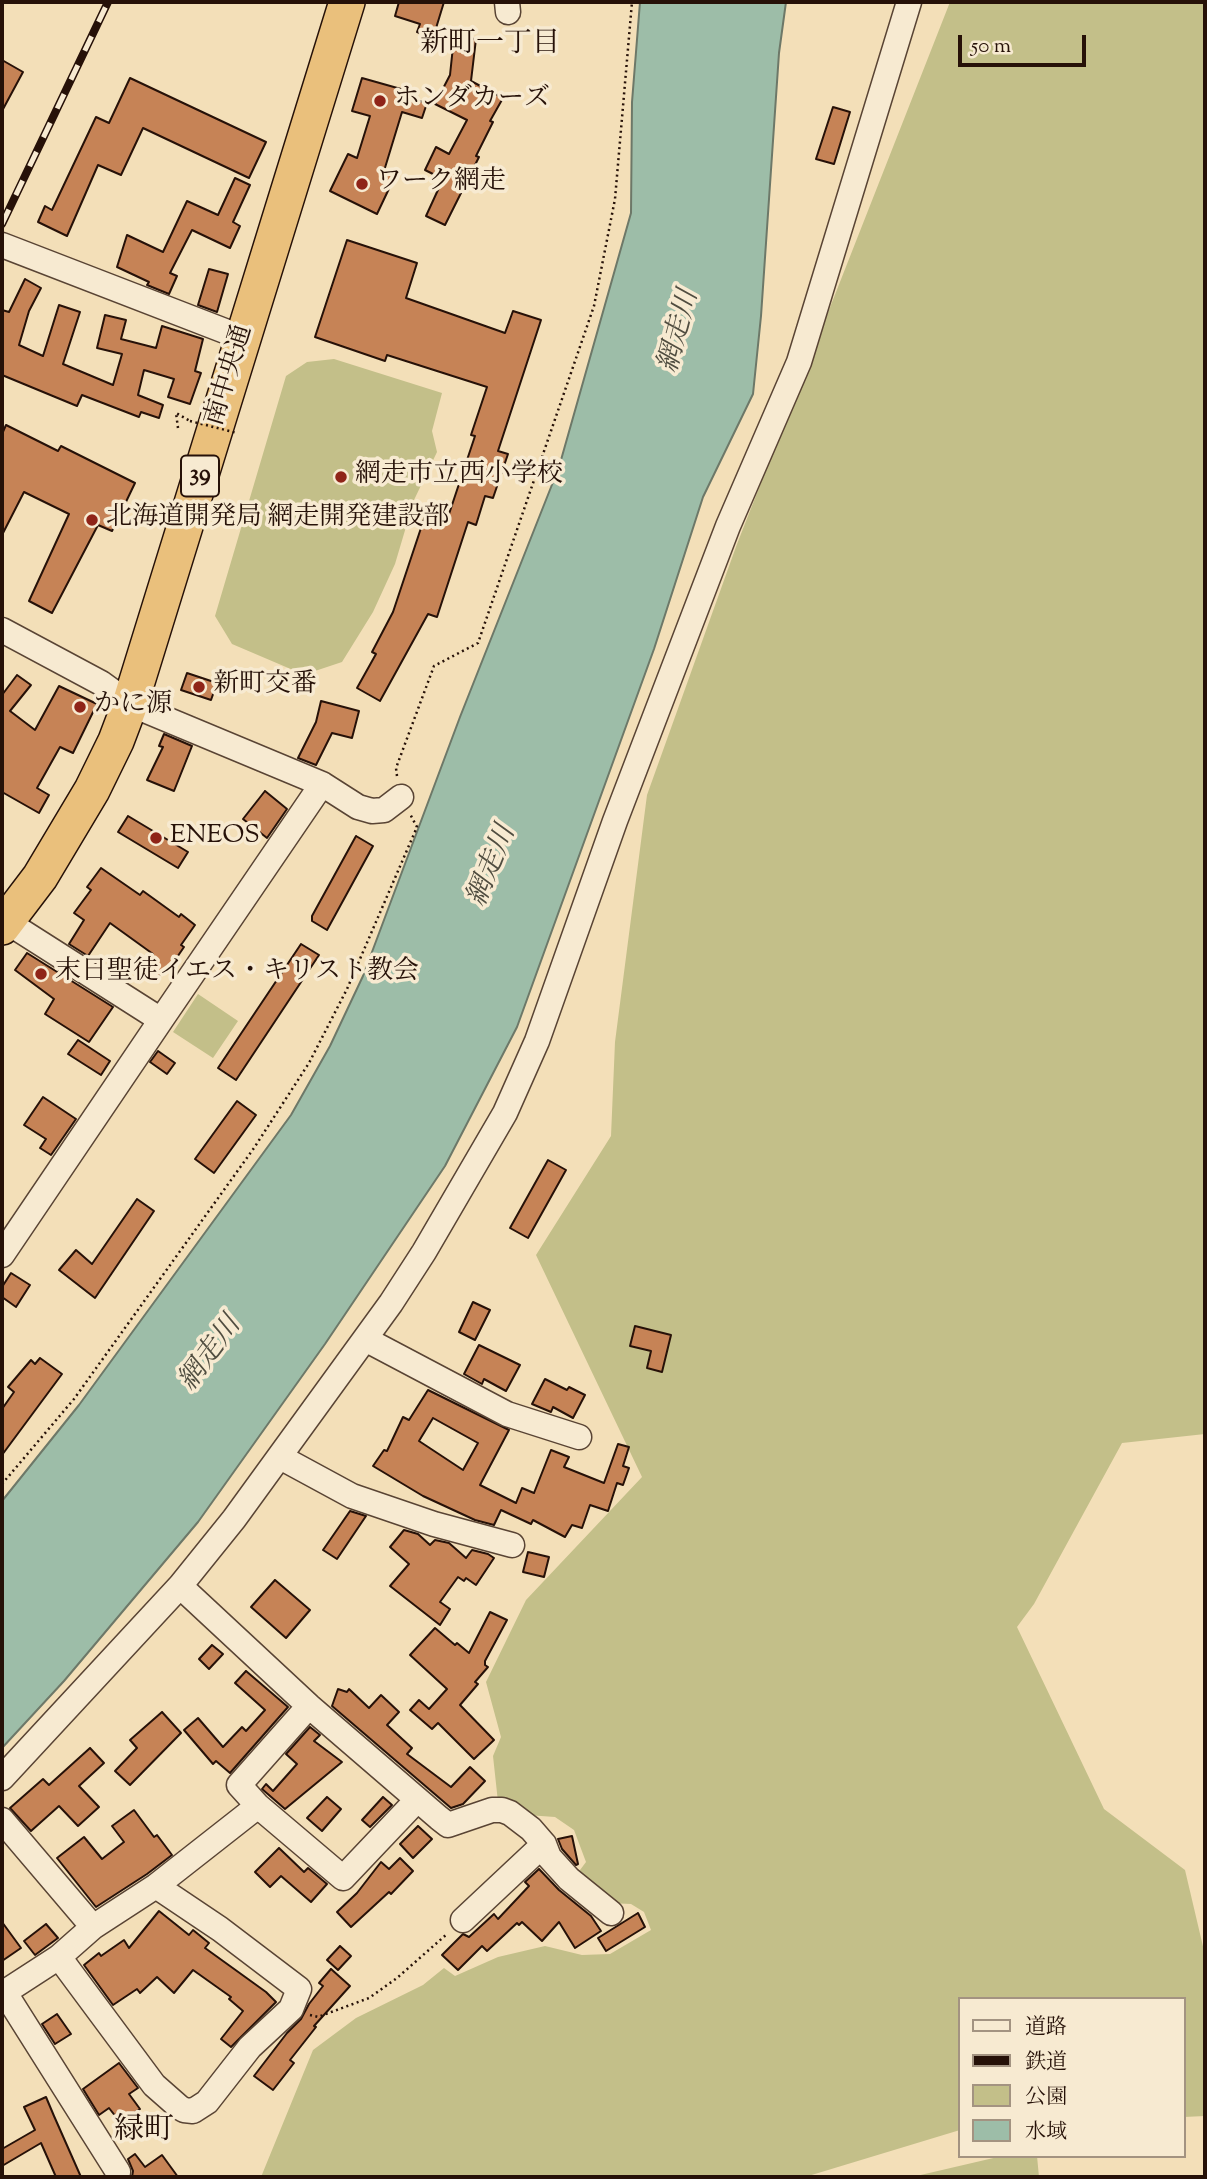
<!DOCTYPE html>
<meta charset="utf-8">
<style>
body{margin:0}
#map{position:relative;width:1207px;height:2179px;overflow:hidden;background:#f3dfb8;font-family:"Sorts Mill Goudy","Noto Serif JP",serif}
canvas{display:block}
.frame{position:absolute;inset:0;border:4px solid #261108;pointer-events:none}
.legend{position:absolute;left:958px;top:1997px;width:228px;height:161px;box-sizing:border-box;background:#f7ead1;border:2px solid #a39381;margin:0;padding:9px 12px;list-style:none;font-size:21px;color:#261108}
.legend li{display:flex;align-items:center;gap:14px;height:35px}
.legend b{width:35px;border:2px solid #a39381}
.scale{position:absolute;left:958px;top:35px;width:128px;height:32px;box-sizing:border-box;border:4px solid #261108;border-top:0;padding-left:9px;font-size:21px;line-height:24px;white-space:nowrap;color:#261108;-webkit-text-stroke:5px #f7ead1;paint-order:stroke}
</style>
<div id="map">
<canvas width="1207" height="2179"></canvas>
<div class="frame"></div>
<ul class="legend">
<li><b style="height:9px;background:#f7ead1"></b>道路</li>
<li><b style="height:9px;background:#261108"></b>鉄道</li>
<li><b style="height:19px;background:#c3bf89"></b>公園</li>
<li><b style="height:19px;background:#9dbda8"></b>水域</li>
</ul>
<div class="scale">50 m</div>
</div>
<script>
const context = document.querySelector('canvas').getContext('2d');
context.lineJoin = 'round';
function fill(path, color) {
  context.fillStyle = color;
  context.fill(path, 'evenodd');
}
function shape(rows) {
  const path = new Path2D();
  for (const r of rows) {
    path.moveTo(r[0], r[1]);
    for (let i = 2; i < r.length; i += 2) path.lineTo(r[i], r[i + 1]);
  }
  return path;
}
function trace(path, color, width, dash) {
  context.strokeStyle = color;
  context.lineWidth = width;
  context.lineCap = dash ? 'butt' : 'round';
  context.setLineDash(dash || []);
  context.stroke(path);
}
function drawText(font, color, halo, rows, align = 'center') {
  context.font = font + ' "Sorts Mill Goudy","Noto Serif JP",serif';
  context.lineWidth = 7;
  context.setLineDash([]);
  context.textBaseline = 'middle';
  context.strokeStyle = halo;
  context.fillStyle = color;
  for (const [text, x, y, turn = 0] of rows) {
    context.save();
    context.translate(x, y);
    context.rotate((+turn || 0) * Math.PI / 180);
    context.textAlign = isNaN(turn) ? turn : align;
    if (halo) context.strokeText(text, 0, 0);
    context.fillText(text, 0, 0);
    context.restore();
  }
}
fill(shape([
 [950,2,1205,2,1205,1434,1122,1443,1034,1604,1017,1627,1104,1809,1185,1870,1205,1955,1205,2116,1184,2117,1184,1999,960,1999,960,2130,805,2177,261,2177,313,2050,356,2018,423,1985,444,1968,455,1976,498,1957,545,1946,582,1955,610,1954,651,1930,644,1912,631,1904,609,1903,577,1874,586,1862,574,1830,555,1817,527,1815,498,1802,493,1756,501,1737,486,1682,526,1600,642,1477,536,1255,611,1136,615,1042,647,795,737,544],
 [334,359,442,393,432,431,437,452,414,500,395,564,373,612,342,662,312,672,293,670,232,644,215,616,286,376,307,362],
 [198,994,238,1021,213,1058,173,1032],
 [1002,2156,1037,2156,1039,2177,912,2177]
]), '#c3bf89');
const water = shape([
 [640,2,786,2,779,53,761,316,753,394,703,497,654,649,517,1027,445,1166,325,1344,198,1522,64,1681,2,1748,2,1501,79,1405,291,1115,330,1046,363,976,460,717,559,467,631,213,632,102,640,2]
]);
fill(water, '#9dbda8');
trace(water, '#6d7868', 2);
const building = shape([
 [399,2,444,2,433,38,417,32,420,24,395,16,399,2],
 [454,37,476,39,471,81,503,98,490,121,493,122,476,156,479,157,445,225,426,216,443,179,425,170,436,147,449,154,467,120,435,104,450,75,454,37],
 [2,60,23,72,2,111,2,60],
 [130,78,266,142,249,178,143,128,121,175,98,165,67,236,38,222,45,206,52,210,96,117,109,123,130,78],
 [362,78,408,91,406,97,427,103,422,118,402,112,384,171,395,176,377,214,330,191,348,154,357,158,370,116,352,111,362,78],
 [833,107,850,112,834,164,816,159,833,107],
 [235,178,250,185,233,222,240,226,230,248,192,230,170,273,177,276,169,294,147,285,149,282,117,267,127,235,163,252,187,201,218,215,235,178],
 [347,240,417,263,406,298,505,333,513,311,541,320,498,451,508,454,493,498,485,496,476,525,468,522,437,617,428,614,380,701,357,688,376,654,372,652,393,612,426,513,447,520,475,436,471,435,487,387,387,355,385,361,315,337,347,240],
 [209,269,228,274,217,312,198,305,209,269],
 [25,279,41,288,29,311,19,345,43,356,59,305,80,312,63,364,113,385,122,354,97,348,105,315,126,320,121,339,156,348,162,326,203,339,195,371,201,373,190,404,168,397,174,379,144,370,138,395,163,405,159,418,141,412,139,417,82,395,77,406,2,375,2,310,9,312,25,279],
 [6,425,58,451,61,446,135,483,112,531,98,525,52,613,29,601,69,514,24,492,2,535,2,434,6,425],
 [187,673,217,683,211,700,181,690,187,673],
 [17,675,31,685,10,711,35,730,59,686,97,704,73,753,60,747,37,788,49,795,39,813,2,792,2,695,17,675],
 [321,701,359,711,352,738,332,733,316,765,298,758,316,722,321,701],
 [164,734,192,746,174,791,147,780,163,747,159,746,164,734],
 [265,791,287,809,267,838,243,819,265,791],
 [128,816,188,852,178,868,118,832,128,816],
 [356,836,373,846,327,930,312,921,312,916,356,836],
 [101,868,140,895,143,891,179,917,181,914,195,925,181,945,184,947,169,969,166,967,155,982,140,972,153,954,110,923,88,956,69,944,84,920,74,913,91,890,87,887,101,868],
 [301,944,319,955,236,1080,218,1068,301,944],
 [27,953,113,1007,89,1042,45,1014,54,999,15,970,27,953],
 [78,1040,110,1061,101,1075,68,1054,78,1040],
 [158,1051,175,1063,167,1074,150,1062,158,1051],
 [43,1097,76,1119,51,1155,40,1148,46,1139,24,1125,43,1097],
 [237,1101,256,1115,214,1173,195,1159,237,1101],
 [548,1160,566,1170,528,1238,510,1228,548,1160],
 [137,1199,154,1211,95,1298,59,1270,76,1250,92,1264,137,1199],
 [11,1273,30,1285,16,1307,2,1297,2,1287,11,1273],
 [473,1302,490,1310,475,1340,459,1332,473,1302],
 [635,1326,671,1335,662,1372,647,1368,651,1351,630,1346,635,1326],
 [479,1345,520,1365,506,1391,484,1379,482,1384,464,1374,479,1345],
 [40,1358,62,1374,2,1455,2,1409,14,1392,8,1387,31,1360,35,1364,40,1358],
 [545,1379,567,1390,569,1387,585,1395,573,1418,553,1407,551,1412,532,1404,545,1379],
 [428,1390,509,1430,480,1485,516,1503,522,1488,534,1493,551,1450,569,1457,564,1467,604,1483,618,1444,629,1447,623,1466,629,1468,623,1485,617,1483,608,1511,590,1505,582,1528,572,1525,565,1537,533,1520,531,1524,501,1510,494,1525,475,1520,423,1496,373,1466,384,1450,387,1451,403,1417,409,1420,428,1390],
 [433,1418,478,1443,463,1470,419,1441,433,1418],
 [350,1511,366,1516,337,1559,323,1550,350,1511],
 [404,1530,418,1534,430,1545,435,1540,449,1543,466,1558,472,1550,488,1554,494,1558,476,1585,466,1578,464,1581,458,1577,440,1602,450,1609,440,1625,390,1586,409,1564,390,1547,404,1530],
 [528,1552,549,1557,544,1577,523,1572,528,1552],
 [275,1580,310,1610,286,1638,251,1607,275,1580],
 [490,1612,507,1620,485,1661,485,1665,488,1667,475,1682,478,1684,460,1705,494,1740,474,1759,438,1723,432,1729,410,1710,419,1700,429,1709,447,1689,410,1655,435,1628,455,1645,457,1643,469,1653,490,1612],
 [212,1645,223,1654,209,1669,199,1659,212,1645],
 [246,1671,288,1707,230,1773,216,1761,213,1764,184,1730,198,1718,223,1747,242,1727,246,1731,265,1710,235,1683,246,1671],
 [338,1689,347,1692,349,1689,369,1708,381,1695,399,1712,387,1725,412,1748,407,1754,451,1787,470,1767,485,1781,463,1804,451,1808,332,1706,338,1689],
 [162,1712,181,1733,130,1785,115,1771,137,1748,130,1740,162,1712],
 [310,1727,320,1735,314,1741,342,1762,285,1809,262,1789,266,1784,273,1791,297,1764,286,1754,310,1727],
 [90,1748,104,1763,79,1786,99,1807,78,1826,59,1806,31,1831,10,1808,43,1779,49,1785,90,1748],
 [327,1797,341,1809,322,1831,307,1818,327,1797],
 [383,1797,392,1805,370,1827,362,1820,383,1797],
 [134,1810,154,1837,157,1835,172,1855,147,1874,96,1907,57,1858,84,1837,102,1859,124,1842,112,1826,134,1810],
 [418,1826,432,1839,413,1858,400,1844,418,1826],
 [572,1836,578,1864,576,1865,562,1849,558,1839,572,1836],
 [279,1848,304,1872,308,1868,327,1884,311,1902,281,1876,270,1887,255,1872,279,1848],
 [400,1858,413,1871,391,1894,389,1892,351,1927,337,1912,357,1893,381,1862,389,1869,400,1858],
 [539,1869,559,1890,591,1916,601,1931,575,1948,559,1922,542,1941,522,1922,519,1925,517,1923,487,1951,482,1946,458,1970,442,1955,463,1934,469,1937,494,1914,498,1919,529,1886,525,1882,539,1869],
 [159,1911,189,1935,193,1930,209,1943,205,1948,266,1992,276,2002,231,2047,221,2039,243,2011,229,1999,231,1997,193,1970,174,1993,157,1977,140,1993,137,1989,113,2005,84,1965,99,1953,101,1956,124,1940,129,1948,159,1911],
 [638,1913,645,1927,606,1951,598,1938,638,1913],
 [2,1922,21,1948,2,1961,2,1922],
 [46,1924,58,1938,35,1955,24,1941,46,1924],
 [340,1946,351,1956,338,1970,327,1960,340,1946],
 [331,1969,350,1986,314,2026,316,2027,290,2060,294,2063,273,2090,254,2076,287,2033,301,2019,309,2004,323,1986,319,1983,331,1969],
 [57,2014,71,2034,55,2044,42,2024,57,2014],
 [119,2063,138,2088,129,2094,140,2109,120,2122,109,2108,99,2115,83,2089,119,2063],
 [46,2097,54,2116,81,2177,56,2177,41,2143,2,2166,2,2149,35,2130,24,2107,46,2097],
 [135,2154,145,2167,162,2155,178,2177,132,2177,133,2171,128,2159,135,2154]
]);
fill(building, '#c68356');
trace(building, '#261108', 2);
const minor = shape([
 [507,2,508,12],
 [2,245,243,338],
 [2,630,101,683,130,704,322,784,358,807,372,811,384,810,401,797],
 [161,1020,322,784],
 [2,1255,161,1020,7,922],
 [365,1339,507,1414,579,1437],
 [280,1457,352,1496,434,1524,512,1545],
 [180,1586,309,1706,439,1818,448,1825,492,1810,502,1810,510,1813,531,1829,544,1844,549,1857,569,1879,611,1913],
 [2,1778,180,1586,234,1519,391,1303,424,1252,505,1113,537,1041,615,821,728,526,799,362,909,2],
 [258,1806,343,1878,417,1800],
 [2,1820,93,1927],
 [463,1920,544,1844],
 [59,1957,154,2085,179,2107,184,2110,193,2111,207,2102,250,2047,291,2009,299,1989,220,1929,156,1886],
 [5,1993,118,2172],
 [2,1994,59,1957,93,1927,156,1886,258,1806,239,1785,309,1706]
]);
const highway = shape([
 [2,927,40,877,92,790,116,741,130,704,347,2]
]);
trace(minor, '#594434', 27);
trace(highway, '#261108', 38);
trace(shape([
 [178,428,176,413,190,421],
 [397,776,396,768,434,666,478,643,594,306,615,199,632,2],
 [2,1484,74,1399,254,1148,309,1063,347,989,417,827,410,814],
 [310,2015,318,2017,369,1998,397,1978,447,1934]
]), '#261108', 2.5, [2, 3.5]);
trace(minor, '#f7ead1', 24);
trace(highway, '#eac07c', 35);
const rail = shape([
 [2,224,108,2]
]);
trace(rail, '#261108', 8);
trace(rail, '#f7ead1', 5, [16]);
trace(shape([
 [190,421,237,433]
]), '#261108', 2.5, [2, 3.5]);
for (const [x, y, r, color] of [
 [380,101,7,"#8f2418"],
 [362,184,7,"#8f2418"],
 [341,477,7,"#8f2418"],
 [92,520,7,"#8f2418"],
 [199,687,7,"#8f2418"],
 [80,707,7,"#8f2418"],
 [156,838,7,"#8f2418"],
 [41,974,7,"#8f2418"]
]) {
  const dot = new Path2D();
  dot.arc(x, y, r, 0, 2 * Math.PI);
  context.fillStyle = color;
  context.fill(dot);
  trace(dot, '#f7ead1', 2.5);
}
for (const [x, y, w] of [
 [200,476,38]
]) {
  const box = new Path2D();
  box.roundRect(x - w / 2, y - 20.5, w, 41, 5);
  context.fillStyle = '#f7ead1';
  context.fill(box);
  trace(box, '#261108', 2);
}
drawText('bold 24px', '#261108', null, [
 ["39",200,476]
]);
drawText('26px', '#261108', '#f7ead1', [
 ["ホンダカーズ",394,101],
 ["ワーク網走",376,184],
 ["網走市立西小学校",355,477],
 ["北海道開発局 網走開発建設部",106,520],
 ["新町交番",213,687],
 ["かに源",94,707],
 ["ENEOS",170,838],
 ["末日聖徒イエス・キリスト教会",55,974]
], 'left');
drawText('26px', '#261108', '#f7ead1', [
 ["南中央通",231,376,-73]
]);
drawText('28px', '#261108', '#f7ead1', [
 ["新町一丁目",490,46]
]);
drawText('italic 28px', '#504d40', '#f7ead1', [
 ["網走川",681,332,-75],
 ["網走川",494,867,-68],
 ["網走川",212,1355,-54]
]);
drawText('30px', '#261108', '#f7ead1', [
 ["緑町",144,2133]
]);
</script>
